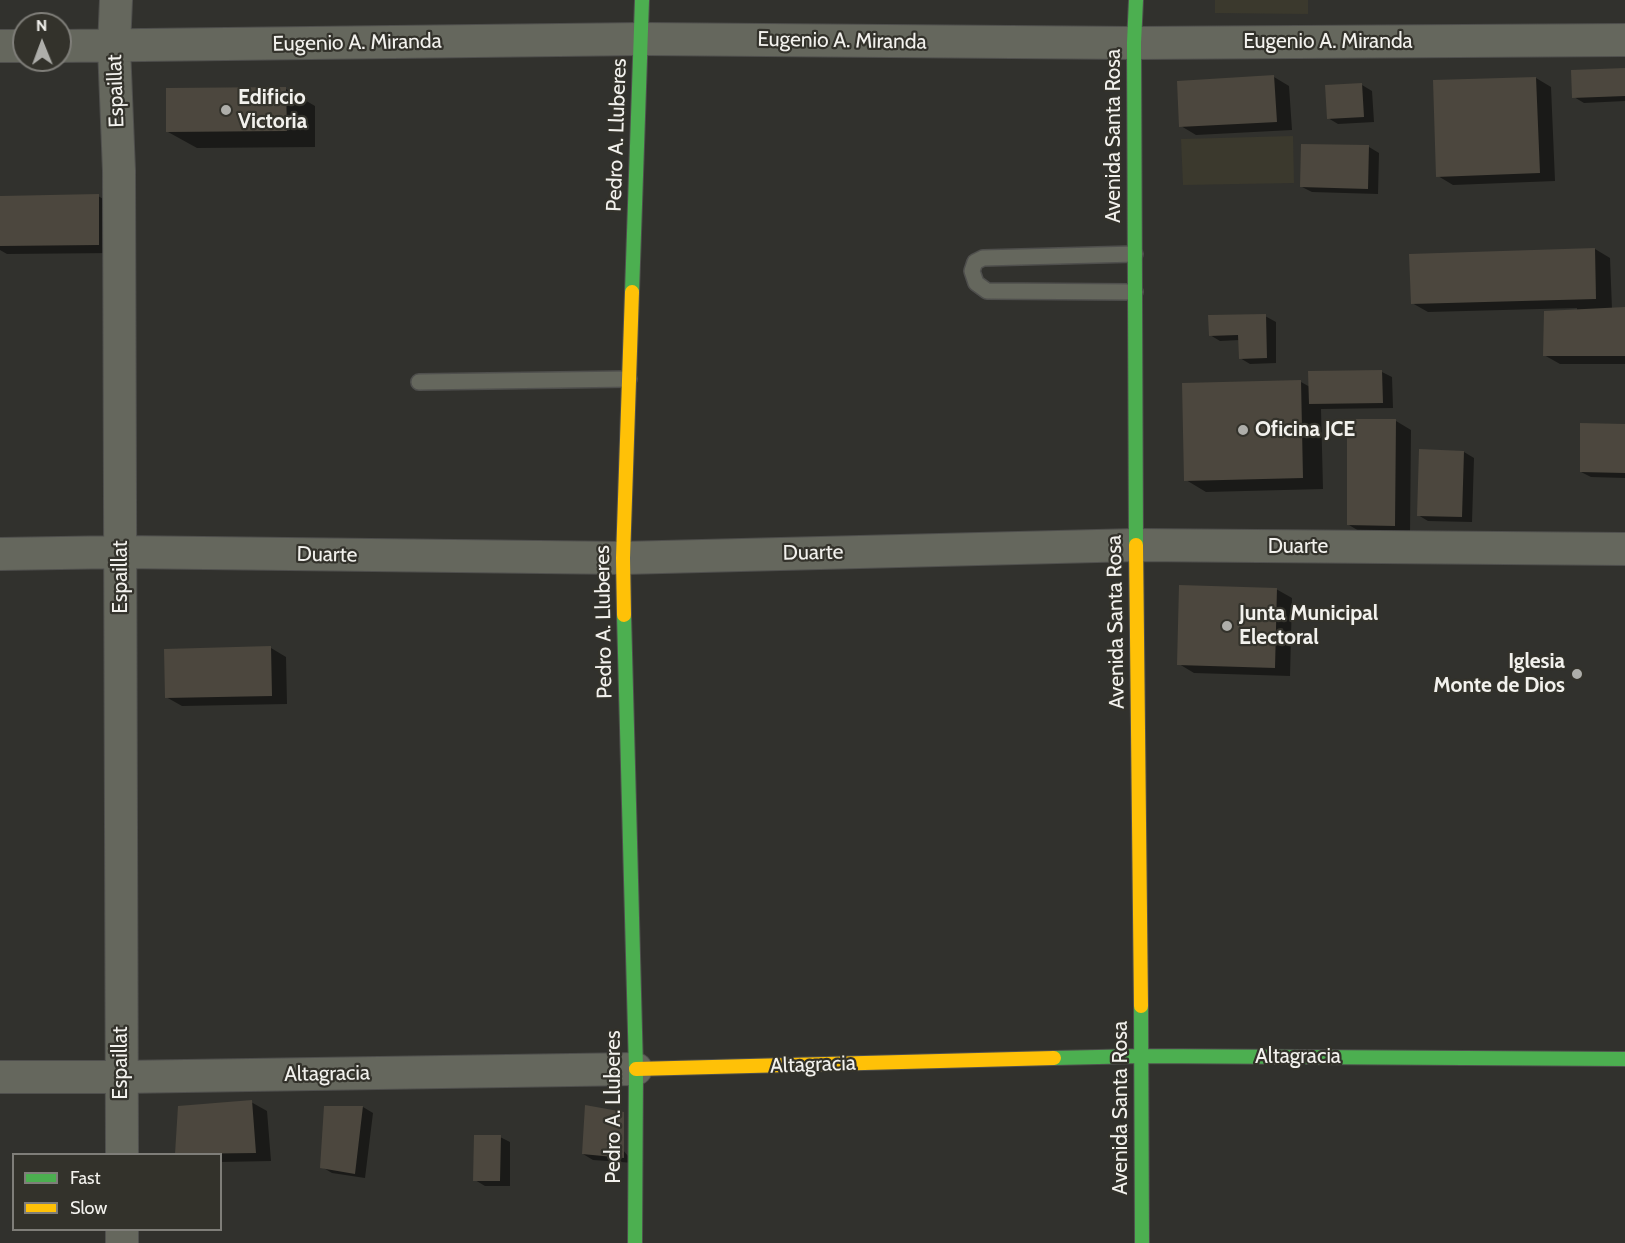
<!DOCTYPE html>
<style>
body{margin:0}
#map{position:relative;width:1625px;height:1243px;overflow:hidden;background:#31312d;font-family:Cabin,sans-serif}
canvas{display:block}
.legend{position:absolute;left:12px;top:1153px;width:210px;height:78px;box-sizing:border-box;background:#33322b;border:2px solid #7f7e79;margin:0;padding:8px 10px;list-style:none;font-size:18px;color:#f2f1ed}
.legend li{display:flex;align-items:center;gap:12px;height:30px}
.legend b{width:30px;border:2px solid #7f7e79}
.north{position:absolute;left:12px;top:12px;width:60px;height:60px;box-sizing:border-box;background:#33322b;border:2px solid #7f7e79;border-radius:50%;rotate:359deg;font-size:16px;font-weight:700;line-height:24px;text-align:center;color:#f2f1ed}
.north::after{content:'';display:block;margin:auto;width:21px;height:27px;background:#aeaeaa;clip-path:polygon(50% 0,100% 100%,50% 72%,0 100%)}
</style>
<div id="map">
<canvas width="1625" height="1243"></canvas>
<ul class="legend">
<li><b style="height:8px;background:#4caf50"></b>Fast</li>
<li><b style="height:8px;background:#ffc107"></b>Slow</li>
</ul>
<div class="north">N</div>
</div>
<script>
const context = document.querySelector('canvas').getContext('2d');
context.lineJoin = 'round';
function fill(path, color) {
  context.fillStyle = color;
  context.fill(path, 'evenodd');
}
function shape(rows) {
  const path = new Path2D();
  for (const r of rows) {
    path.moveTo(r[0], r[1]);
    for (let i = 2; i < r.length; i += 2) path.lineTo(r[i], r[i + 1]);
  }
  return path;
}
function trace(path, color, width, dash) {
  context.strokeStyle = color;
  context.lineWidth = width;
  context.lineCap = dash ? 'butt' : 'round';
  context.setLineDash(dash || []);
  context.stroke(path);
}
function drawText(font, color, halo, rows, align = 'center') {
  context.font = font + ' Cabin,sans-serif';
  context.lineWidth = 4.5;
  context.setLineDash([]);
  context.textBaseline = 'middle';
  context.strokeStyle = halo;
  context.fillStyle = color;
  for (const [text, x, y, turn = 0] of rows) {
    context.save();
    context.translate(x, y);
    context.rotate((+turn || 0) * Math.PI / 180);
    context.textAlign = isNaN(turn) ? turn : align;
    if (halo) context.strokeText(text, 0, 0);
    context.fillText(text, 0, 0);
    context.restore();
  }
}
fill(shape([
 [1215,0,1308,0,1308,14,1215,13],
 [1293,136,1294,183,1183,185,1181,139]
]), '#3b392d');
fill(shape([
 [1625,69,1625,101,1584,103,1574,97],
 [1274,77,1289,86,1292,130,1196,135,1181,126],
 [1536,78,1551,87,1555,181,1453,185,1438,176],
 [1362,85,1372,91,1374,122,1338,124,1328,118],
 [286,89,315,106,315,147,197,148,168,132],
 [1369,147,1379,153,1378,194,1312,192,1302,187],
 [98,196,114,205,114,253,7,254,0,250,0,197],
 [1595,249,1610,258,1612,309,1625,309,1625,364,1560,364,1544,355,1577,311,1577,308,1428,312,1412,303],
 [1265,316,1276,322,1276,363,1250,364,1240,358,1240,340,1220,341,1210,335],
 [1382,372,1392,377,1393,408,1321,409,1323,489,1206,492,1186,480,1301,382,1310,387],
 [1396,421,1411,430,1410,534,1364,534,1349,525],
 [1625,425,1625,478,1591,477,1581,472],
 [1464,452,1474,458,1472,522,1428,521,1418,515],
 [1276,589,1292,598,1290,676,1194,673,1179,664],
 [271,648,286,657,287,704,182,706,166,697],
 [251,1102,267,1111,271,1161,220,1162,220,1154,177,1154],
 [326,1107,363,1107,373,1113,365,1178,332,1173,322,1167],
 [586,1107,634,1163,593,1160,583,1154],
 [500,1137,510,1142,510,1186,485,1186,475,1180]
]), '#0007');
fill(shape([
 [1625,68,1625,96,1572,98,1571,70],
 [1274,75,1277,122,1179,127,1177,81],
 [1536,77,1540,173,1436,177,1433,80],
 [1362,83,1364,117,1327,119,1325,85],
 [286,87,287,131,166,132,166,88],
 [1301,144,1369,145,1368,189,1300,187],
 [99,194,99,245,0,246,0,196],
 [1595,248,1596,299,1411,304,1409,254],
 [1625,307,1625,356,1543,356,1544,311],
 [1266,314,1267,358,1239,359,1238,335,1209,336,1208,315],
 [1382,370,1383,403,1309,404,1308,371],
 [1301,380,1303,478,1184,481,1182,383],
 [1347,419,1396,419,1395,526,1347,525],
 [1580,423,1625,424,1625,473,1580,472],
 [1419,449,1464,451,1462,517,1417,516],
 [1179,585,1277,588,1275,668,1177,665],
 [271,646,272,696,165,698,164,649],
 [252,1100,256,1153,175,1154,178,1106],
 [585,1105,624,1112,624,1158,582,1154],
 [324,1106,363,1106,355,1174,320,1168],
 [474,1135,501,1135,500,1181,473,1181]
]), '#4c473e');
const lane = shape([
 [1135,254,983,258,975,262,972,271,976,283,987,291,1135,292],
 [419,382,629,379]
]);
const street = shape([
 [116,0,114,47,119,171,122,1154],
 [0,46,24,46],
 [60,46,642,39,1134,43,1625,40],
 [0,554,121,552,623,558,1136,545,1625,549],
 [0,1077,121,1077,636,1069],
 [122,1230,122,1243]
]);
const fast = shape([
 [1136,0,1134,43,1136,545],
 [632,292,642,0],
 [624,615,636,1069,635,1243],
 [1141,1006,1142,1243],
 [1054,1058,1142,1056,1625,1059]
]);
const slow = shape([
 [1136,545,1141,1006],
 [624,615,623,558,632,292],
 [636,1069,1054,1058]
]);
trace(lane, '#4f4f4d', 18);
trace(street, '#4f4f4d', 34);
trace(fast, '#4f4f4d', 16);
trace(slow, '#4f4f4d', 16);
trace(lane, '#65675d', 15);
trace(street, '#65675d', 32);
trace(fast, '#4caf50', 14);
trace(slow, '#ffc107', 14);
for (const [x, y, r, color] of [
 [226,110,6,"#aeaeaa"],
 [1243,430,6,"#aeaeaa"],
 [1227,626,6,"#aeaeaa"],
 [1577,674,6,"#aeaeaa"]
]) {
  const dot = new Path2D();
  dot.arc(x, y, r, 0, 2 * Math.PI);
  context.fillStyle = color;
  context.fill(dot);
  trace(dot, '#33322b', 2);
}
drawText('21px', '#f2f1ed', '#33322b', [
 ["Eugenio A. Miranda",842,41,1],
 ["Eugenio A. Miranda",1328,42],
 ["Eugenio A. Miranda",357,43,-1],
 ["Espaillat",116,91,-92],
 ["Pedro A. Lluberes",617,135,-88],
 ["Avenida Santa Rosa",1114,136,-90],
 ["Duarte",1298,547],
 ["Duarte",813,553,-1],
 ["Duarte",327,555,1],
 ["Espaillat",121,577,-90],
 ["Pedro A. Lluberes",604,622,-91],
 ["Avenida Santa Rosa",1116,622,-91],
 ["Altagracia",1298,1057],
 ["Espaillat",121,1063,-90],
 ["Altagracia",813,1065,-2],
 ["Altagracia",327,1074,-1],
 ["Pedro A. Lluberes",614,1107,-90],
 ["Avenida Santa Rosa",1121,1108,-90]
]);
drawText('bold 21px', '#f2f1ed', '#33322b', [
 ["Edificio",238,98],
 ["Victoria",238,122],
 ["Oficina JCE",1255,430],
 ["Junta Municipal",1239,614],
 ["Electoral",1239,638],
 ["Iglesia",1565,662,"right"],
 ["Monte de Dios",1565,686,"right"]
], 'left');
</script>
